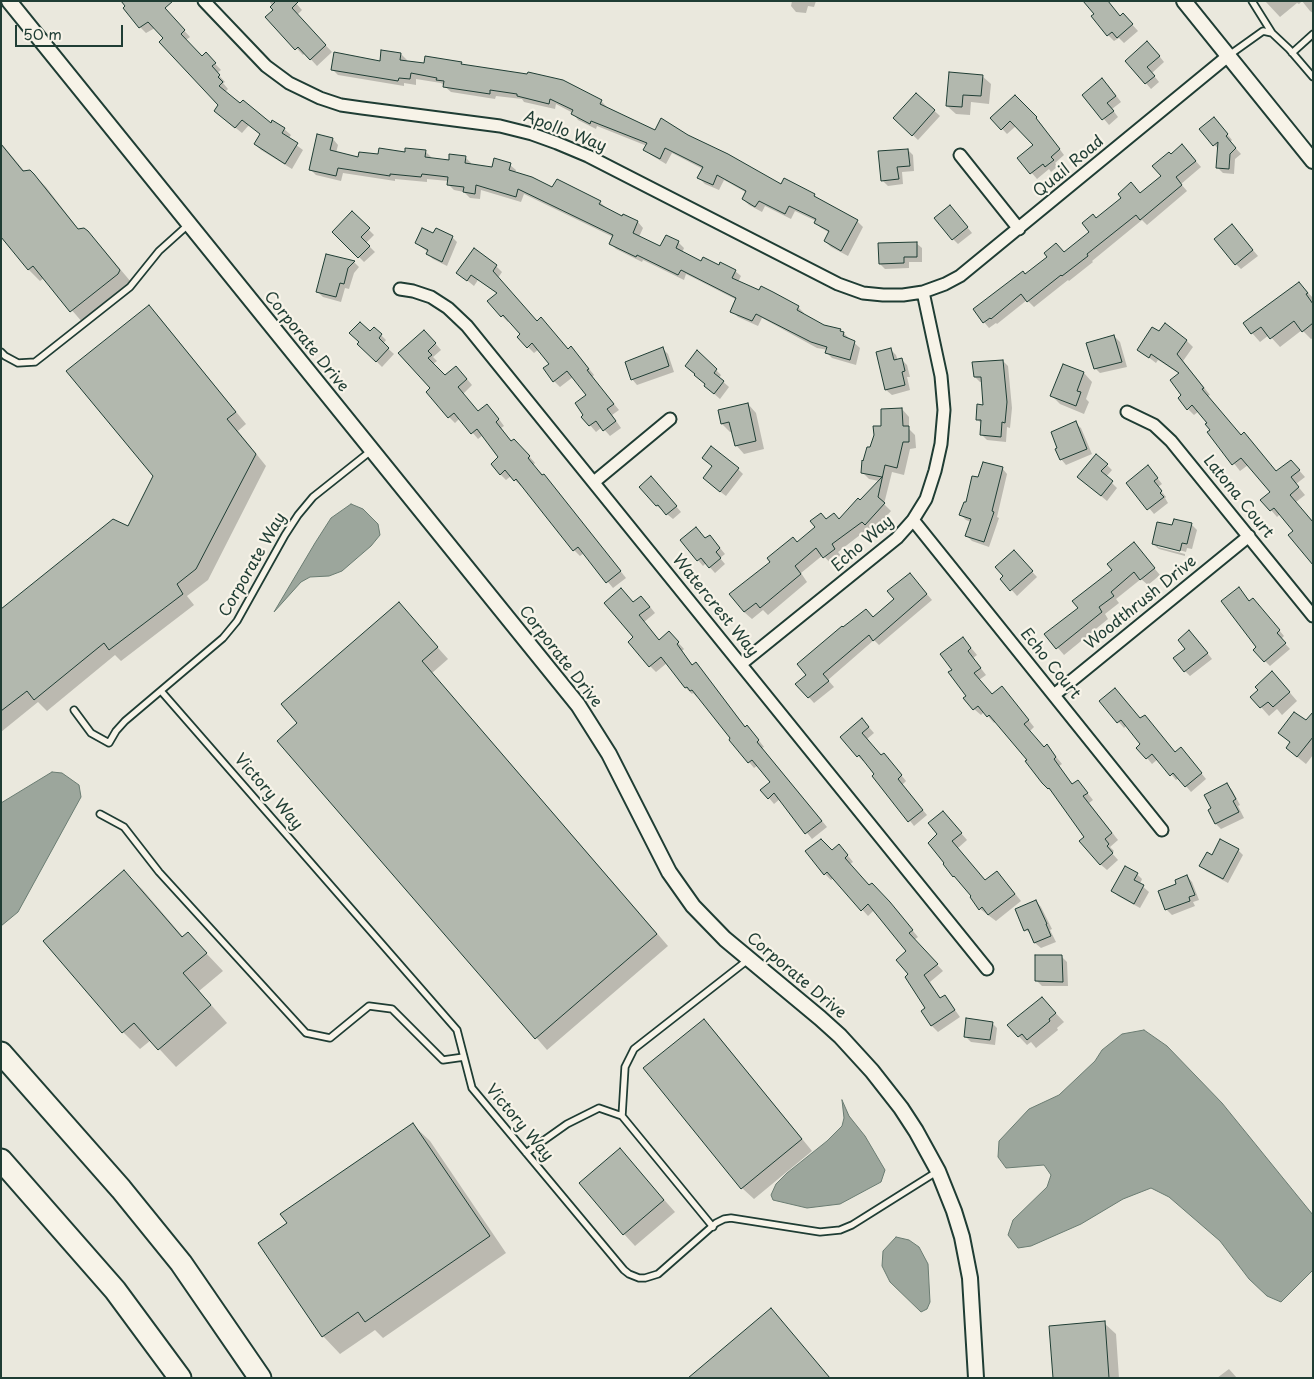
<!DOCTYPE html>
<style>
body{margin:0}
#map{position:relative;width:1314px;height:1379px;overflow:hidden;background:#eae8dd;font-family:"Playpen Sans",sans-serif}
canvas{display:block}
.frame{position:absolute;inset:0;border:2px solid #1f3d34;pointer-events:none}
.scale{position:absolute;left:15px;top:25px;width:108px;height:22px;box-sizing:border-box;border:2px solid #1f3d34;border-top:0;padding-left:6px;font-size:15px;line-height:18px;white-space:nowrap;color:#1f3d34;-webkit-text-stroke:4px #f7f3e8;paint-order:stroke}
</style>
<div id="map">
<canvas width="1314" height="1379"></canvas>
<div class="frame"></div>
<div class="scale">50 m</div>
</div>
<script>
const context = document.querySelector('canvas').getContext('2d');
context.lineJoin = 'round';
function fill(path, color) {
  context.fillStyle = color;
  context.fill(path, 'evenodd');
}
function shape(rows) {
  const path = new Path2D();
  for (const r of rows) {
    path.moveTo(r[0], r[1]);
    for (let i = 2; i < r.length; i += 2) path.lineTo(r[i], r[i + 1]);
  }
  return path;
}
function trace(path, color, width, dash) {
  context.strokeStyle = color;
  context.lineWidth = width;
  context.lineCap = dash ? 'butt' : 'round';
  context.setLineDash(dash || []);
  context.stroke(path);
}
function drawText(font, color, halo, rows, align = 'center') {
  context.font = font + ' "Playpen Sans",sans-serif';
  context.lineWidth = 4.5;
  context.setLineDash([]);
  context.textBaseline = 'middle';
  context.strokeStyle = halo;
  context.fillStyle = color;
  for (const [text, x, y, turn = 0] of rows) {
    context.save();
    context.translate(x, y);
    context.rotate((+turn || 0) * Math.PI / 180);
    context.textAlign = isNaN(turn) ? turn : align;
    if (halo) context.strokeText(text, 0, 0);
    context.fillText(text, 0, 0);
    context.restore();
  }
}
const water = shape([
 [351,504,363,509,378,524,380,535,371,546,342,571,329,576,310,577,301,582,274,612,315,543,331,518,351,504],
 [52,772,62,773,79,785,81,797,18,912,1,926,1,803,52,772],
 [1144,1030,1167,1046,1222,1103,1313,1215,1313,1270,1281,1302,1267,1296,1249,1279,1220,1241,1169,1197,1151,1188,1123,1199,1081,1224,1031,1246,1018,1248,1008,1235,1013,1220,1047,1187,1051,1175,1044,1165,1006,1168,998,1157,999,1141,1029,1109,1059,1095,1095,1061,1102,1050,1122,1034,1144,1030],
 [842,1100,849,1116,865,1136,885,1170,881,1182,840,1204,807,1208,773,1200,771,1195,776,1184,787,1173,827,1141,842,1126,844,1118,842,1100],
 [896,1237,909,1240,919,1247,928,1264,930,1302,927,1309,921,1312,890,1282,882,1266,883,1251,896,1237]
]);
fill(water, '#9ca69c');
trace(water, '#6a7c72', 1);
fill(shape([
 [269,1,294,1,302,10,297,15,332,52,317,66,305,53,303,55,267,17,275,10],
 [792,1,816,1,814,7,808,6,806,13,796,12,791,6],
 [1265,1,1302,1,1299,4,1297,3,1280,17],
 [1302,1,1313,1,1313,13,1310,11],
 [162,3,171,16,190,37,186,40,202,57,206,54,221,70,217,73,225,82,223,83,228,89,225,92,271,125,273,122,284,129,291,135,288,139,303,150,292,169,261,150,255,144,261,135,249,125,242,133,222,117,220,105,155,28,146,33,140,27],
 [1120,17,1129,21,1138,31,1124,43,1119,38,1114,41,1108,35],
 [1153,48,1164,62,1152,73,1159,82,1151,89,1127,61],
 [401,54,407,60,406,62,425,65,461,63,464,66,601,101,607,107,606,109,655,131,688,136,781,185,814,195,820,201,857,221,863,227,848,256,831,247,825,241,830,233,821,228,815,222,816,221,795,211,791,219,765,206,762,212,749,205,743,199,747,193,724,180,719,190,705,184,699,178,703,169,672,153,666,164,651,155,645,149,647,146,597,126,596,129,578,120,573,113,556,104,555,109,524,102,522,99,496,96,495,99,451,92,441,83,416,79,416,85,404,83,404,86,338,75,332,69,381,63],
 [982,76,991,84,989,104,971,102,970,115,956,114,947,106],
 [1108,85,1121,102,1112,109,1118,117,1109,125,1084,95],
 [916,94,940,116,918,140,900,123],
 [1015,96,1041,124,1064,155,1055,163,1058,166,1051,172,1049,169,1037,179,1019,158,1035,145,1016,126,1007,134,992,118],
 [1219,124,1232,140,1230,142,1241,154,1235,159,1234,174,1223,173,1217,167,1219,150,1201,129],
 [333,139,338,145,336,153,359,159,425,151,431,157,431,159,450,161,465,157,471,163,471,165,493,168,510,165,516,170,515,173,553,189,600,202,606,208,623,217,624,215,638,222,643,228,639,237,661,247,678,242,684,248,682,253,702,263,735,271,741,276,738,282,798,307,804,313,803,315,823,326,840,330,860,348,856,365,832,358,827,353,828,350,817,348,762,318,758,326,738,317,732,311,737,300,686,274,684,280,643,260,642,262,616,249,610,243,613,237,524,194,521,202,481,190,480,199,470,198,464,192,454,190,448,184,448,181,427,179,427,182,395,179,395,181,343,173,341,181,316,175,310,169],
 [1,143,25,172,34,175,46,187,79,230,87,232,99,244,131,282,129,286,83,323,44,278,40,281,29,270,1,235],
 [908,150,913,155,914,171,902,172,903,184,888,186,882,180],
 [1188,152,1201,167,1181,184,1187,191,1147,225,1142,220,1092,261,1093,262,1069,281,1068,280,1034,307,1027,300,997,324,996,323,989,328,984,322,1026,276,1064,253,1091,232,1097,219,1141,194,1162,176,1171,156],
 [955,212,972,233,958,244,953,239],
 [352,213,374,235,366,243,375,252,364,262,334,232],
 [1237,231,1258,256,1241,269,1236,264],
 [434,235,452,237,457,242,447,266,433,259,427,254,428,252,416,243],
 [916,243,922,248,922,262,909,262,909,268,885,269,880,264],
 [327,255,354,262,359,267,354,273,349,289,345,288,341,302,323,297,317,291],
 [496,266,502,272,498,278,537,322,541,318,569,350,571,348,577,354,594,375,592,377,619,410,612,415,621,428,610,436,602,427,596,432,583,417,588,395,573,377,560,387,554,381,551,364,539,349,534,353,528,347,522,334,510,320,508,322,502,316,498,294,478,280,474,286,458,273],
 [1299,283,1313,298,1313,338,1311,339,1302,330,1280,347,1269,335,1260,342,1252,333],
 [149,307,160,318,246,424,238,431,266,466,208,580,187,596,194,605,121,661,115,655,47,711,38,702,1,732,1,611,129,527,155,476],
 [374,328,386,340,383,344,394,354,382,367,359,344],
 [1160,333,1186,340,1193,347,1183,361,1210,395,1208,396,1241,436,1277,472,1297,468,1305,477,1296,484,1305,495,1296,502,1313,523,1294,531,1280,514,1277,517,1271,510,1272,492,1248,465,1240,471,1209,432,1212,430,1209,423,1199,411,1194,415,1188,409,1183,395,1180,374,1158,360,1156,363,1139,350],
 [1114,336,1120,342,1127,367,1100,373,1095,368],
 [430,337,441,350,433,357,437,361,433,364,445,377,462,373,472,385,463,394,478,412,487,406,493,411,504,426,501,428,512,442,520,446,535,463,533,465,550,482,626,578,613,588,584,553,580,556,574,550,522,485,521,486,511,476,506,480,500,474,500,457,483,435,478,439,460,418,455,423,449,417,431,388,400,353],
 [663,349,668,354,674,372,637,385,632,379],
 [891,350,896,355,898,361,902,360,907,365,910,377,907,377,910,390,892,395,886,390],
 [1003,361,1008,366,1012,408,1010,428,1007,427,1006,442,987,440,981,434,982,424,977,419,985,406,983,382,980,382,975,377],
 [1063,366,1084,373,1092,382,1086,399,1089,402,1084,414,1060,404,1052,396],
 [716,370,721,375,719,378,729,387,720,399,705,386],
 [748,404,756,413,764,449,744,454,736,445,733,432,730,432,722,424],
 [902,409,909,417,909,429,915,435,916,448,910,449,904,475,892,472,884,504,891,511,873,531,869,528,838,552,841,556,831,564,823,555,801,573,807,582,768,615,763,610,752,619,744,612,797,543,827,520,840,520,861,502,879,481,869,479,861,471,868,448,871,449,883,427],
 [1075,423,1081,428,1092,454,1066,465,1061,459],
 [1107,465,1112,470,1106,477,1117,488,1107,501,1084,482],
 [714,467,738,469,743,474,726,496,710,484],
 [1002,468,1007,474,997,517,999,518,989,547,972,541,967,536,971,522,966,520,961,515,979,479],
 [1153,472,1162,484,1158,487,1166,497,1165,498,1168,503,1154,514,1128,483],
 [657,484,681,512,673,519,657,506,641,487],
 [1191,524,1197,530,1192,549,1187,548,1186,552,1158,544,1158,547,1185,554,1185,556,1159,549,1153,544,1173,527],
 [706,540,715,542,725,554,720,558,725,564,715,573,706,563,703,566,682,541],
 [1140,551,1160,575,1148,585,1141,579,1116,599,1119,603,1105,614,1108,619,1064,655,1046,634,1080,608],
 [1014,552,1037,577,1017,596,1002,579],
 [915,580,932,600,879,645,874,640,828,680,834,687,814,703,797,684],
 [1244,594,1250,602,1258,605,1284,636,1281,639,1290,649,1270,666,1265,661,1258,647],
 [634,603,647,603,655,613,644,622,660,641,675,639,684,649,682,651,693,666,696,664,702,670,746,728,753,733,764,747,762,748,827,827,812,839,780,799,774,804,769,798,772,782,758,765,754,768,749,762,698,695,697,697,693,693,692,694,686,688,667,663,656,672,650,666,630,642,635,638],
 [399,604,448,659,432,673,668,946,547,1050,279,741,299,723],
 [1195,637,1212,659,1190,676,1185,671,1187,649],
 [963,638,977,655,973,658,986,675,979,680,992,695,1002,687,1008,694,1034,727,1030,731,1044,748,1047,746,1053,753,1062,764,1059,766,1073,785,1078,781,1093,800,1089,803,1118,840,1110,847,1114,851,1112,853,1118,860,1107,870,1100,864,1086,837,1055,795,1043,783,1028,760,996,721,994,723,984,712,981,715,974,709,954,670],
 [1280,681,1297,701,1282,715,1277,709,1269,716,1261,707],
 [1101,701,1141,720,1176,753,1186,754,1206,779,1191,792,1179,778,1176,780,1158,759,1152,764,1147,758,1142,745,1127,725,1124,728],
 [867,725,874,733,867,739,881,756,889,760,906,781,902,785,927,815,914,826,864,760,863,761,858,756,842,737],
 [1313,725,1313,755,1306,764,1296,756,1291,743,1279,733],
 [1227,785,1232,790,1240,805,1238,806,1244,818,1221,829,1216,824,1209,810,1212,809],
 [949,819,967,840,958,848,986,882,1004,880,1021,901,996,921,980,909,939,834],
 [1238,850,1243,855,1228,883,1206,871,1201,866],
 [807,851,845,852,853,862,850,864,870,887,895,909,918,937,914,940,943,971,930,982,941,999,945,996,960,1017,938,1032,932,1026,922,1011,926,1008,908,951,874,910,868,916,834,878,831,880,825,874],
 [124,872,142,889,184,938,188,934,223,971,199,991,227,1023,176,1067,151,1040,140,1049,123,1032,45,941],
 [1137,874,1142,879,1140,884,1149,892,1140,908,1118,896,1113,891],
 [1187,876,1192,882,1199,900,1193,902,1195,906,1172,915,1167,910,1160,892,1178,885],
 [1036,901,1041,907,1052,929,1050,930,1056,942,1041,948,1035,943,1032,935,1026,930],
 [1061,956,1067,962,1068,986,1042,986,1037,981],
 [1050,1007,1064,1022,1057,1028,1058,1030,1036,1048,1031,1042,1027,1045,1009,1026],
 [704,1021,715,1032,812,1151,754,1199,742,1188],
 [992,1023,997,1028,995,1045,971,1042,965,1036],
 [412,1124,430,1141,506,1253,383,1338,375,1330,340,1354,323,1336,259,1243,288,1223],
 [620,1150,675,1212,635,1246,624,1234],
 [771,1310,830,1378,690,1378],
 [1104,1323,1116,1334,1119,1378,1054,1378],
 [1229,1369,1237,1378,1217,1378]
]), '#0003');
const building = shape([
 [121,1,173,1,165,8,185,30,181,34,202,56,206,52,216,63,212,66,220,75,218,77,223,82,219,86,240,103,243,100,271,123,272,120,285,128,282,133,298,143,285,164,254,144,260,134,242,120,235,128,214,111,218,105,159,42,163,38,148,22,139,28,123,8,125,6,121,1],
 [276,1,299,1,292,8,326,45,310,60,298,47,295,50,265,17,273,10,270,7,276,1],
 [1083,1,1108,1,1120,16,1123,13,1133,24,1117,38,1112,32,1107,36,1091,16,1094,14,1083,1],
 [1147,41,1160,56,1147,67,1155,76,1145,84,1125,61,1147,41],
 [381,50,401,53,400,60,424,63,425,56,462,62,461,64,527,74,528,72,563,80,602,100,600,104,655,130,661,118,688,135,728,154,781,184,784,178,815,194,814,196,858,220,841,251,824,241,829,231,814,223,816,219,789,206,785,214,759,201,755,207,742,199,746,191,717,175,713,185,697,178,703,167,665,148,660,159,643,150,647,143,591,121,590,124,571,114,573,110,550,99,549,104,517,96,517,94,490,90,490,94,443,87,444,81,436,80,437,78,411,73,410,79,399,78,398,81,331,70,334,52,380,61,381,50],
 [949,72,983,75,981,96,963,95,962,107,946,106,949,72],
 [1102,78,1116,96,1107,103,1114,111,1102,120,1082,95,1102,78],
 [916,93,935,110,912,136,893,118,916,93],
 [1015,95,1037,117,1036,118,1060,149,1051,157,1054,160,1045,167,1043,164,1030,174,1017,158,1033,145,1010,121,1001,130,990,118,1015,95],
 [1214,117,1228,134,1226,136,1236,148,1230,154,1229,169,1216,168,1218,142,1213,146,1199,129,1214,117],
 [317,134,333,138,330,150,358,157,359,152,378,154,379,148,405,152,405,148,426,150,425,157,449,160,449,154,466,156,465,163,492,167,494,158,511,163,509,170,532,177,552,187,557,179,601,201,599,204,622,216,623,214,638,221,633,233,660,246,666,235,679,241,676,248,701,261,703,257,719,265,720,262,736,270,732,278,759,290,761,286,773,292,799,306,797,310,824,325,841,329,840,331,844,332,843,336,855,341,850,360,825,353,827,347,811,342,756,314,752,321,730,312,736,298,681,270,678,275,637,255,636,257,609,244,613,235,518,189,516,197,476,185,475,194,463,192,464,187,447,185,448,177,422,174,421,177,390,174,390,176,338,168,336,176,309,170,317,134],
 [1,144,23,171,30,170,34,174,78,229,84,228,88,231,120,270,118,274,70,312,33,266,28,270,1,237,1,144],
 [1182,144,1196,161,1176,177,1182,185,1140,220,1136,215,1087,254,1088,256,1062,276,1061,275,1027,302,1021,294,991,319,990,318,983,323,973,309,1023,271,1025,274,1047,257,1044,253,1056,243,1064,252,1089,232,1082,223,1093,214,1096,218,1121,198,1118,194,1131,182,1140,193,1161,176,1152,166,1169,152,1171,154,1182,144],
 [908,149,910,166,897,167,899,179,881,181,878,151,908,149],
 [950,205,968,227,952,240,934,218,950,205],
 [352,211,370,228,361,237,370,246,358,258,332,232,352,211],
 [1232,224,1253,250,1235,265,1214,239,1232,224],
 [422,228,433,233,436,228,453,236,442,262,426,254,428,250,415,243,422,228],
 [917,242,917,257,904,257,904,263,879,264,878,243,917,242],
 [474,248,497,265,493,271,537,321,541,317,568,349,571,346,589,369,587,370,614,404,607,409,616,421,603,431,596,421,589,426,581,417,583,415,575,403,586,395,567,371,553,382,543,368,549,364,532,343,527,348,517,337,520,334,503,315,501,317,487,301,497,293,471,275,467,281,456,273,474,248],
 [326,254,355,261,348,268,344,284,340,283,336,297,316,292,326,254],
 [1299,282,1308,293,1306,294,1313,304,1313,323,1302,332,1294,321,1270,339,1261,327,1251,334,1243,323,1299,282],
 [149,305,236,412,227,419,256,454,196,569,177,584,183,594,109,650,104,643,34,700,27,691,1,711,1,609,113,519,128,526,153,476,66,371,149,305],
 [360,322,370,331,374,327,382,334,379,338,389,348,376,362,357,344,359,342,349,333,360,322],
 [1165,323,1187,340,1177,354,1204,388,1202,389,1241,435,1244,432,1276,471,1291,460,1300,470,1291,477,1299,487,1290,495,1313,522,1313,565,1288,535,1293,531,1274,508,1270,511,1260,500,1270,492,1241,458,1232,465,1207,432,1210,430,1205,424,1207,423,1192,405,1187,410,1178,398,1181,395,1170,380,1179,373,1151,354,1149,358,1137,350,1152,327,1159,331,1165,323],
 [424,330,436,343,428,351,432,355,428,358,445,375,456,366,467,379,458,387,478,411,487,404,499,419,496,422,511,441,514,439,530,456,528,458,542,475,544,474,621,571,606,583,578,547,573,551,516,479,514,481,505,470,500,475,491,464,498,457,477,429,471,434,454,413,448,418,426,392,430,388,398,353,424,330],
 [1114,335,1122,362,1094,369,1086,343,1114,335],
 [663,347,669,366,631,380,625,362,663,347],
 [891,348,894,360,902,358,905,371,902,372,905,385,885,390,876,352,891,348],
 [697,350,717,369,714,373,724,381,714,394,704,386,705,384,694,375,695,374,685,366,697,350],
 [1003,360,1007,402,1005,423,1002,422,1001,437,980,435,981,420,976,420,977,404,983,405,981,377,974,377,972,362,1003,360],
 [1063,364,1084,372,1077,391,1081,392,1076,406,1050,396,1063,364],
 [748,403,756,441,735,446,729,422,721,424,718,410,748,403],
 [902,408,903,426,909,426,909,442,903,442,897,468,885,465,878,497,885,503,865,525,862,522,832,544,835,549,823,558,816,548,795,566,801,574,760,608,756,603,744,612,729,594,770,562,767,558,793,537,797,542,815,527,810,521,821,513,826,519,834,513,839,519,858,498,860,500,882,477,861,473,862,460,863,461,867,447,870,447,874,435,873,426,881,426,881,409,902,408],
 [1076,421,1087,449,1060,460,1055,449,1057,448,1051,432,1076,421],
 [711,446,739,468,720,492,703,478,712,466,702,458,711,446],
 [1096,454,1108,464,1101,471,1113,481,1101,496,1077,477,1096,454],
 [983,462,1003,467,992,511,994,512,984,542,965,536,971,519,959,515,964,502,966,502,972,476,978,477,983,462],
 [1148,465,1158,478,1154,481,1162,491,1160,493,1164,497,1147,510,1126,483,1148,465],
 [651,476,677,506,666,515,658,505,656,506,639,487,651,476],
 [1174,519,1192,523,1187,544,1182,543,1180,551,1152,544,1157,522,1172,525,1174,519],
 [696,527,705,538,710,535,720,548,716,552,721,558,709,568,701,558,697,561,680,540,696,527],
 [1134,542,1155,568,1140,580,1134,572,1111,592,1114,596,1099,607,1102,612,1056,649,1044,634,1078,608,1072,601,1112,570,1107,564,1134,542],
 [1014,550,1033,571,1010,591,1000,579,1003,576,995,567,1014,550],
 [910,573,927,594,873,641,869,635,823,674,829,681,808,698,795,684,806,675,797,664,842,626,843,627,866,609,873,617,894,599,887,591,910,573],
 [1239,587,1249,601,1253,598,1280,630,1277,633,1286,643,1264,662,1253,650,1256,647,1221,601,1239,587],
 [621,588,633,602,641,596,650,607,639,615,659,640,669,631,679,642,677,644,692,665,696,662,745,727,747,725,759,740,757,742,822,821,805,834,774,793,768,799,760,790,770,782,752,760,748,763,729,740,730,738,692,690,690,691,687,687,685,688,661,657,649,667,628,642,633,637,604,603,621,588],
 [399,602,438,647,422,661,657,934,535,1039,277,741,297,723,281,704,399,602],
 [1189,630,1208,653,1184,672,1173,658,1185,649,1178,640,1189,630],
 [963,637,971,648,968,651,981,668,974,673,992,694,1002,686,1029,720,1024,724,1044,747,1047,744,1056,757,1054,759,1072,784,1078,780,1088,793,1083,796,1112,833,1105,839,1109,844,1107,846,1113,853,1100,865,1079,841,1084,837,1049,788,1048,789,1042,783,1025,761,1027,760,989,715,987,717,978,706,973,710,963,698,966,696,948,672,952,670,940,654,963,637],
 [1272,671,1290,692,1273,707,1268,702,1260,708,1250,697,1258,690,1255,687,1272,671],
 [1115,688,1140,718,1145,715,1175,752,1181,747,1202,773,1185,787,1173,773,1170,776,1152,754,1146,759,1136,748,1140,744,1121,720,1117,723,1099,701,1115,688],
 [1294,712,1306,720,1313,712,1313,737,1297,757,1286,748,1290,742,1278,733,1294,712],
 [862,718,869,727,862,733,881,755,884,753,902,775,898,779,923,810,908,822,872,776,874,774,859,755,857,757,840,737,862,718],
 [1227,783,1236,799,1233,801,1239,812,1215,824,1208,810,1211,808,1204,795,1227,783],
 [943,811,962,833,952,841,985,880,997,871,1015,894,988,915,982,907,979,910,970,897,971,896,954,876,953,877,943,864,944,863,928,843,937,834,928,823,943,811],
 [821,839,832,850,839,844,848,855,845,858,869,885,872,883,890,902,913,930,909,933,938,964,924,975,940,998,945,995,955,1010,931,1026,921,1011,925,1008,905,977,908,974,896,960,906,951,868,904,861,911,827,872,824,875,805,851,821,839],
 [1220,839,1239,849,1223,879,1199,866,1207,852,1212,855,1220,839],
 [1125,866,1138,873,1134,880,1144,885,1134,904,1111,891,1125,866],
 [124,870,182,937,188,932,207,953,183,973,211,1005,158,1050,134,1023,122,1033,43,941,124,870],
 [1187,875,1195,895,1189,897,1190,901,1165,910,1158,891,1176,884,1175,880,1187,875],
 [1036,900,1047,924,1046,924,1051,936,1034,943,1028,929,1024,931,1015,909,1036,900],
 [1035,955,1062,955,1063,982,1035,981,1035,955],
 [1042,997,1056,1013,1049,1019,1050,1021,1027,1040,1022,1034,1018,1037,1007,1025,1042,997],
 [966,1018,993,1022,990,1040,964,1037,966,1018],
 [704,1019,802,1139,741,1189,643,1068,704,1019],
 [413,1123,490,1236,365,1322,358,1312,322,1337,258,1243,287,1223,280,1214,413,1123],
 [620,1148,664,1200,623,1235,579,1183,620,1148],
 [771,1308,830,1378,688,1378,771,1308],
 [1105,1321,1109,1378,1053,1378,1049,1326,1105,1321]
]);
fill(building, '#b2b8ae');
trace(building, '#1f3d34', 1);
const service = shape([
 [1252,1,1272,33],
 [1292,53,1313,34],
 [1228,56,1263,31,1272,33,1289,49,1313,77],
 [1,352,5,356,18,363,35,362,44,355,130,287,159,251,189,224],
 [161,691,457,1030,472,1088,624,1270,629,1274,639,1278,645,1278,658,1274,716,1223,724,1219,731,1218,820,1232,840,1230,852,1225,938,1171],
 [74,710,91,733,109,743,116,731,125,721,223,638,237,621,285,535,298,515,313,497,372,450],
 [100,814,124,827,159,872,306,1033,330,1038,369,1006,392,1009,443,1060,464,1057],
 [622,1116,625,1067,634,1049,749,959],
 [526,1153,567,1124,599,1108,622,1116,713,1227]
]);
const minor = shape([
 [204,1,266,66,289,83,320,98,341,105,362,108,500,126,532,134,557,143,588,156,838,284,863,293,883,295,903,295,923,292,945,284,960,276,1228,56],
 [960,155,1019,229],
 [400,289,413,291,431,297,448,308,467,326,987,969],
 [1127,412,1154,425,1171,441,1313,616],
 [594,482,670,419],
 [913,520,1162,830],
 [741,664,897,538,913,520,926,499,935,471,941,444,944,410,941,376,923,292],
 [1054,695,1249,536]
]);
const tertiary = shape([
 [9,1,578,705,609,754,669,872,693,906,725,939,820,1018,840,1036,872,1071,901,1108,916,1131,938,1171,954,1211,962,1237,970,1278,976,1378],
 [1184,1,1313,161]
]);
const motorway = shape([
 [1,1053,121,1189,181,1263,260,1378],
 [1,1160,115,1290,180,1378]
]);
trace(service, '#1f3d34', 9);
trace(minor, '#1f3d34', 15);
trace(tertiary, '#1f3d34', 18);
trace(motorway, '#1f3d34', 25);
trace(service, '#f7f3e8', 5.5);
trace(minor, '#f7f3e8', 11);
trace(tertiary, '#f7f3e8', 14);
trace(motorway, '#f7f3e8', 21);
drawText('16px', '#1f3d34', '#f7f3e8', [
 ["Apollo Way",565,132,21],
 ["Quail Road",1069,167,-40],
 ["Corporate Drive",306,342,51],
 ["Latona Court",1238,497,51],
 ["Echo Way",863,544,-41],
 ["Corporate Way",253,565,-60],
 ["Woodthrush Drive",1141,603,-39],
 ["Watercrest Way",715,606,51],
 ["Corporate Drive",560,657,52],
 ["Echo Court",1050,664,51],
 ["Victory Way",268,792,49],
 ["Corporate Drive",796,976,40],
 ["Victory Way",519,1123,50]
]);
</script>
